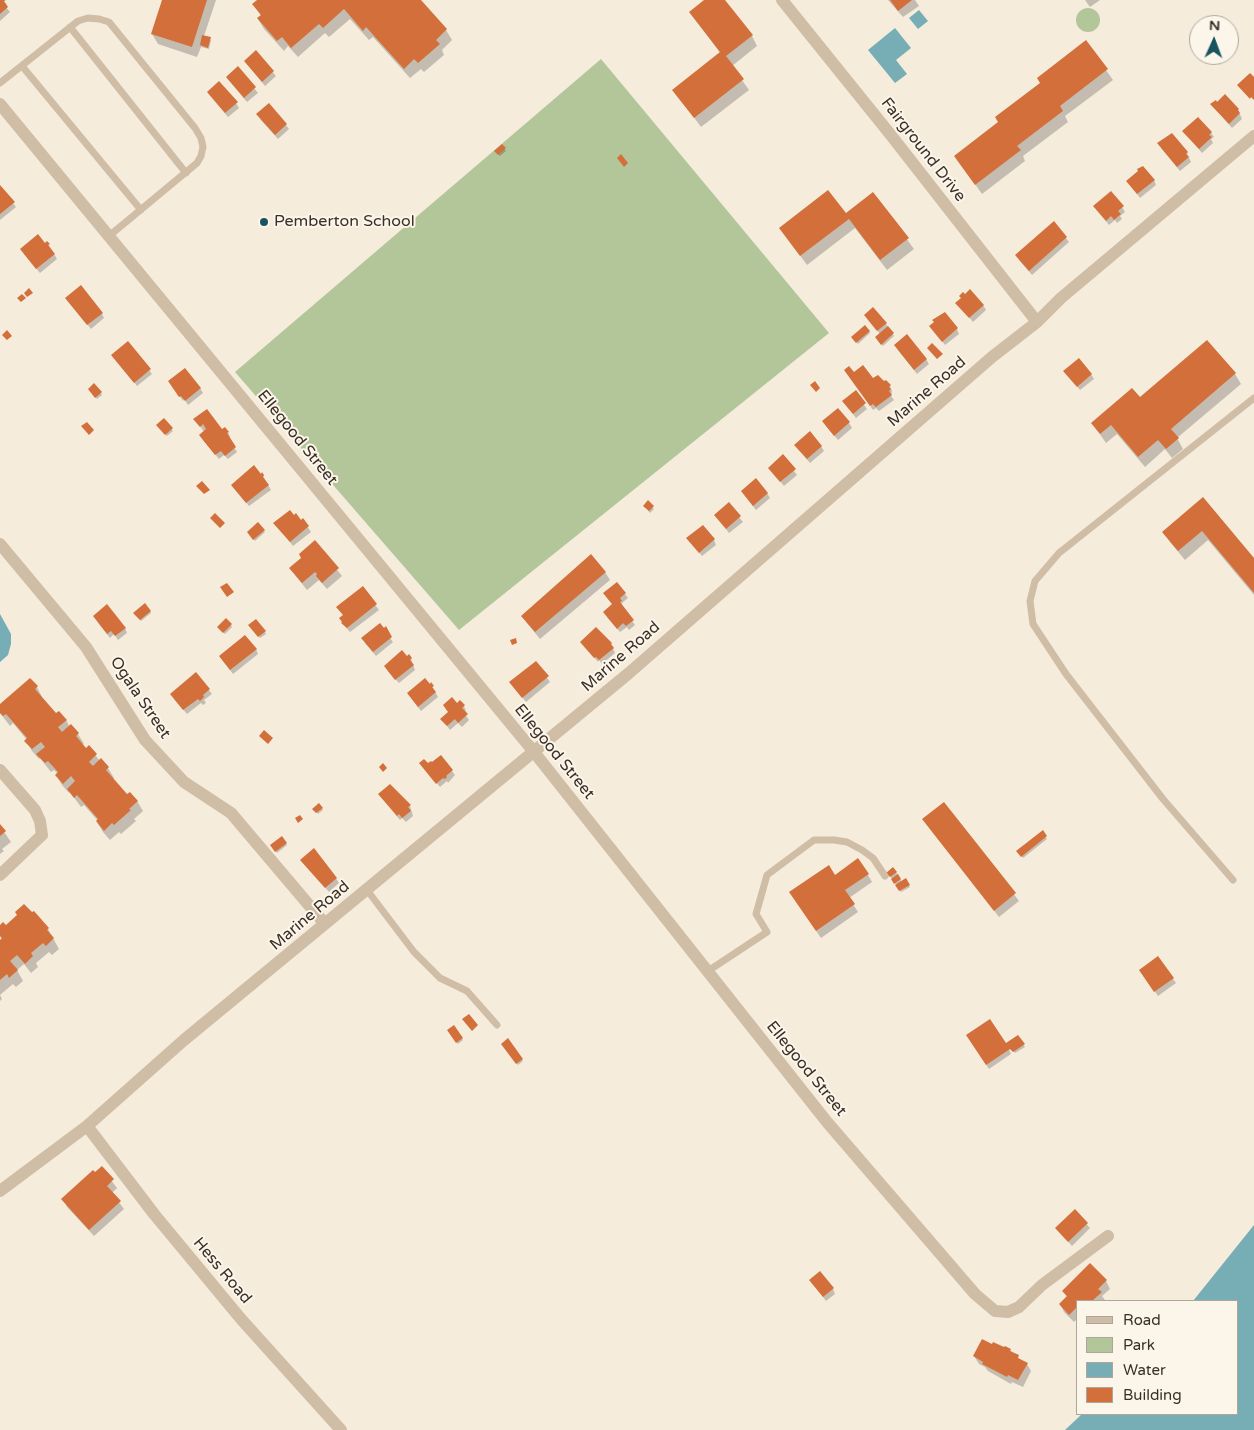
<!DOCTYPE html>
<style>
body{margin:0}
#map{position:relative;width:1254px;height:1430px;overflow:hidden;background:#f5ecdc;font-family:"Varela Round",sans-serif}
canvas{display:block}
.legend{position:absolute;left:1076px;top:1300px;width:162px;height:115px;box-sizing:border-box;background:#fcf5e9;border:1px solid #aea69c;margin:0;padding:6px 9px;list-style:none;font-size:15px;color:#3a2f28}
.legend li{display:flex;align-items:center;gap:10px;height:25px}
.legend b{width:25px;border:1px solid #aea69c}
.north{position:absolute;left:1189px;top:15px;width:50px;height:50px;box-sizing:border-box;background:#fcf5e9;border:1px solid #aea69c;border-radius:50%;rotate:2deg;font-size:14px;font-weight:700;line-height:20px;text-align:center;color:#3a2f28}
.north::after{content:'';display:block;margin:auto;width:18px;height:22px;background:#185561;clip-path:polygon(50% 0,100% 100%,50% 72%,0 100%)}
</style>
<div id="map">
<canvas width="1254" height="1430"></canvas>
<ul class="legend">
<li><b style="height:6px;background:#cfbda6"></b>Road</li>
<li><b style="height:14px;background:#b3c69a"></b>Park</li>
<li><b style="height:14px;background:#77adb5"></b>Water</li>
<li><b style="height:14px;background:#d36f3b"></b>Building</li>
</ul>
<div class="north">N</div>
</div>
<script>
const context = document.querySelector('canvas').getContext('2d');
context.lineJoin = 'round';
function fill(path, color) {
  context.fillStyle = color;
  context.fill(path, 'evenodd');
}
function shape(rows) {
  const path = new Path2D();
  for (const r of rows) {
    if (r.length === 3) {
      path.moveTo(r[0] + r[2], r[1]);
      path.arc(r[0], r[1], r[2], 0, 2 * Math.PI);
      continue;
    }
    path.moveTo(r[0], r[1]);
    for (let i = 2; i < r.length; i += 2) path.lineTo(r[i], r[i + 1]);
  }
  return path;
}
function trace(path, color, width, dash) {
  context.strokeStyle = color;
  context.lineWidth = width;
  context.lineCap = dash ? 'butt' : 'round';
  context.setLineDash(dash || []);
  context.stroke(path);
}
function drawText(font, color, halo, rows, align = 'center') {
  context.font = font + ' "Varela Round",sans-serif';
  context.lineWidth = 4;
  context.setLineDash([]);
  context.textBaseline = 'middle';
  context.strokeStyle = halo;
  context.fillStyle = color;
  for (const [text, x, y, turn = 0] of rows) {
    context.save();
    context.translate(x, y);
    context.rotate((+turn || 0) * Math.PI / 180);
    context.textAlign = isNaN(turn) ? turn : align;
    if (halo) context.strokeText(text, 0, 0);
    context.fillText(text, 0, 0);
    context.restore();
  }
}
fill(shape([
 [1088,20,12],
 [601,59,829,333,459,630,235,372]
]), '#b3c69a');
fill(shape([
 [919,10,928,21,918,29,909,18],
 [895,28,911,48,896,60,907,74,895,83,868,50],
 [0,614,11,634,11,644,8,655,0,662],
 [1254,1225,1254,1430,1065,1430,1082,1414,1238,1414,1238,1301,1193,1301]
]), '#77adb5');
fill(shape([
 [0,0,10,12,0,21],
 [164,0,216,0,204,36,211,40,209,49,201,47,197,57,158,44,152,34],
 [258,0,420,0,446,30,452,40,442,50,444,55,424,72,421,69,410,78,373,37,369,40,350,19,329,37,325,33,298,57,288,46,284,51,264,29,258,19,261,16,254,4],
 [706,0,724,0,752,36,757,46,732,66,749,90,701,127,674,90,721,54,690,12],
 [888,0,915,0,919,6,903,17],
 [1085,0,1100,0,1090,7],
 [1086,42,1113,80,1065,116,1068,122,1023,156,1025,161,982,194,955,156,999,123],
 [256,52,276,76,265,86,245,61],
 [238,68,258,93,247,102,227,78],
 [208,93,236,103,239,108,228,117],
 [1212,105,1238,110,1242,119,1232,128],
 [260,119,286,125,289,129,278,139],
 [1184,132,1211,133,1214,137,1211,139,1213,143,1202,153],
 [502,146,506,151,500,156,497,153],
 [1161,148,1187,153,1191,162,1180,171],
 [1154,180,1156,185,1140,198,1127,181],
 [0,187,16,207,0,220],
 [873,193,914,249,887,270,855,228,807,265,780,228,846,215],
 [1122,207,1125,212,1120,216,1122,219,1117,223,1115,220,1109,225,1097,210],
 [1054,223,1069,242,1032,275,1019,260],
 [47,242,57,259,40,273,24,254],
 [70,303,102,314,104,318,91,329],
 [957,303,983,305,986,310,973,322],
 [866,317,886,324,894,336,883,346,877,339,880,334],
 [957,329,959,334,945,345,933,330],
 [869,331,870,333,858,344,854,339],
 [1207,342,1235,374,1241,384,1177,438,1183,449,1172,458,1165,449,1145,467,1117,434,1106,443,1093,424,1140,399],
 [898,350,926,359,929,364,917,374],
 [116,360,149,370,152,374,137,386],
 [854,374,890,386,892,391,891,396,894,400,879,411,876,408,873,410,849,375],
 [1091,374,1094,379,1080,390,1068,375],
 [172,386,200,388,203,393,188,405,184,399,183,401],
 [90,391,101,393,102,395,97,399],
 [855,392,867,409,856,418,847,406],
 [195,419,228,432,230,437,229,438,237,452,228,459,224,455,219,459,203,440,204,432],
 [164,420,173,431,167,436,159,427],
 [849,423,852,428,838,440,826,426],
 [821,446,824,451,810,463,799,450],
 [783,456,797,475,784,486,769,468],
 [263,476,271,490,249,506,236,490],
 [742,492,767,493,770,498,756,510],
 [1203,499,1254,559,1254,595,1208,540,1185,560,1170,542,1164,532],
 [648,502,654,509,650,513,646,508],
 [729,504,743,522,729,533,718,519],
 [303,520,311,532,293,546,278,527],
 [264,531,265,532,255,541,250,534],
 [714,540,716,545,702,556,691,543],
 [315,542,342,576,327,589,319,580,307,590,295,575,302,558],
 [605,572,610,580,540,639,527,623,523,616],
 [363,588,379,610,350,632,343,624,344,616],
 [625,594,628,598,622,603,622,607,635,625,629,630,627,627,620,632,607,617,613,605,607,598],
 [150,611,151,613,141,621,136,615],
 [97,621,125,628,127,633,118,640,114,634,110,638],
 [231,625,232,627,225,634,220,629],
 [251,627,265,632,266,634,260,638],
 [596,628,611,644,615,653,602,664,599,660,598,662,585,646],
 [384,630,393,642,376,656,365,643],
 [256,649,258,654,233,674,220,657],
 [407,658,411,659,415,670,399,683,388,671],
 [536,662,550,682,526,702,514,687],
 [196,674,212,694,204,700,206,703,203,705,201,703,187,714,174,699],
 [431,684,438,697,421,711,408,694],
 [37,687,42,697,41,698,56,715,66,720,70,727,78,734,84,744,82,745,86,750,89,747,100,761,108,768,114,778,113,779,127,796,137,801,143,811,134,819,136,821,121,834,119,832,110,840,103,832,97,822,98,821,84,805,81,807,70,792,69,793,62,785,56,775,58,774,54,770,51,772,40,758,39,759,32,751,26,741,27,740,13,723,10,726,0,713,0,706],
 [457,705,464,706,466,711,464,713,469,720,462,727,458,723,450,730,442,719],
 [440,756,455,775,448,783,447,781,440,787,424,768],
 [380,795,410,806,413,816,406,822,402,818,400,820],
 [944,803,1019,901,999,917,928,826],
 [319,805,323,810,318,814,314,809],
 [0,826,11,842,2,849,4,851,0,854],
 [1042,832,1047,839,1023,858,1018,852],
 [282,838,287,845,277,853,272,845],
 [302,860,335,877,339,883,329,892],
 [896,872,902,882,905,880,910,887,901,892,888,873],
 [868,875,872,882,849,898,858,912,821,938,795,900,835,877],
 [0,927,48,929,59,949,52,955,49,952,36,963,38,967,31,973,24,964,17,970,23,981,16,987,13,984,0,995,2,999,0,1001,0,942,2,940,0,936],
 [1143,974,1173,979,1176,983,1158,996],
 [454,1027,463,1040,458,1044,448,1031],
 [1018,1037,1025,1047,1015,1053,1008,1043],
 [508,1040,523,1061,518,1065,503,1044],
 [970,1040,1009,1049,1011,1054,989,1069],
 [102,1168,117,1188,112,1193,124,1209,94,1236,67,1207,63,1199],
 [1075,1211,1090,1228,1072,1246,1056,1228],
 [1090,1265,1106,1281,1110,1289,1102,1296,1105,1300,1104,1301,1078,1301,1078,1318,1074,1322,1064,1312,1060,1304,1067,1297,1063,1291],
 [814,1285,833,1289,835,1294,826,1301],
 [1010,1350,1020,1361,1027,1364,1031,1371,1023,1387,1012,1382,1011,1384,988,1371,985,1367,979,1364,974,1356]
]), '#0003');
fill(shape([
 [0,0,6,0,4,1,8,7,0,14],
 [162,0,207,0,192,47,151,34],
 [257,0,421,0,447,29,436,40,440,44,418,63,414,59,404,69,366,27,363,31,344,9,323,28,319,24,291,48,282,37,277,41,257,18,261,15,252,4],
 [704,0,725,0,753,35,726,56,744,79,694,118,672,90,720,52,689,12],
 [890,0,912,0,898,11],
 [202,35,211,37,208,48,200,45],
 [1086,40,1108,69,1060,106,1063,111,1017,146,1021,150,975,185,954,156,998,122,995,117,1040,83,1037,78],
 [256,50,274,71,262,82,244,61],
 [238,66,256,87,244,98,226,77],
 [1250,73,1254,77,1254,100,1251,97,1250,99,1237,85],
 [219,81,238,102,225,113,207,92],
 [1225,94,1239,109,1238,110,1240,113,1229,124,1210,104,1216,100,1217,102],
 [269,103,287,124,275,135,256,114],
 [1198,117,1212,132,1209,135,1212,137,1199,149,1182,131],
 [1172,133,1188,152,1186,154,1189,157,1177,167,1157,143],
 [502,144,506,148,498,155,494,151],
 [621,154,628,163,624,167,617,158],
 [1143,166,1155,180,1137,194,1126,181,1138,171,1137,169],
 [0,185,15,202,0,214],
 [828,190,846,213,873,192,909,238,880,260,849,219,800,256,779,228],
 [1111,191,1124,206,1118,211,1121,214,1114,220,1111,216,1106,221,1093,206],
 [1054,221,1067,237,1029,271,1015,255],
 [38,234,45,243,47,241,50,244,48,245,55,254,36,269,20,249],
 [81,285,103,313,87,325,65,298],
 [29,288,33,293,27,297,24,293],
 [970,289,984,305,969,318,955,303,961,298,959,296,963,292,965,294],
 [22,294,26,298,21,302,17,298],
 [873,307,887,323,877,331,864,315],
 [945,312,958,328,942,342,929,326,934,322,932,320],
 [865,325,870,331,856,343,851,337],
 [888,326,894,333,881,345,875,337],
 [7,330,12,336,7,340,2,335],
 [907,334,927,359,914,370,894,345],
 [1207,340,1236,373,1171,429,1179,438,1166,449,1158,440,1138,457,1111,425,1100,434,1091,423,1132,388,1140,397],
 [128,341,151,369,134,383,111,355],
 [932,343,943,354,937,359,927,348],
 [1079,358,1092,374,1077,387,1063,371],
 [863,365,873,378,878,375,884,381,886,380,891,385,889,387,891,389,889,391,892,395,876,407,873,404,870,406,844,370,849,366,854,372],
 [185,368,201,388,185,401,181,396,179,397,168,381],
 [815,381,820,388,816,392,810,385],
 [94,383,102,392,95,398,88,389],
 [856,390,866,403,853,414,842,401],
 [838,408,850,422,834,436,822,421],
 [207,409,222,429,225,427,229,432,227,433,236,447,225,456,221,451,215,455,199,435,206,429,203,424,200,427,193,419],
 [164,418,173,428,165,435,156,425],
 [87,422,94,430,89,435,81,426],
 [810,431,822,446,807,459,794,445],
 [783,454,796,469,780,482,768,468],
 [254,465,261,474,262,472,264,475,263,477,269,485,246,503,231,485],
 [756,478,768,493,753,506,741,491],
 [202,481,210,490,204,494,196,486],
 [1203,497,1254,558,1254,593,1202,531,1178,551,1162,532],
 [648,500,654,506,649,511,643,506],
 [729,502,741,516,726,529,714,515],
 [290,510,294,515,296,513,301,520,303,518,309,526,290,542,273,523],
 [215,513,225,523,220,528,210,518],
 [258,522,265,530,253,540,247,532],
 [703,525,715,539,699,553,686,538],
 [315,540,339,568,322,583,316,576,317,574,315,572,302,583,289,568,301,558,299,554],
 [591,554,606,572,535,632,521,616],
 [617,582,626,593,620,598,622,601,620,602,634,620,626,626,623,623,617,629,603,612,612,604,603,593],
 [227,583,234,592,227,597,220,587],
 [363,586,377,604,347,628,341,623,342,622,339,618,343,615,336,607],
 [145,603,151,611,140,620,133,613],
 [107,604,126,628,115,636,111,631,107,634,93,616],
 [226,618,232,624,223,633,217,627],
 [256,619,266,631,258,637,248,625],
 [380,623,384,628,386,626,392,637,373,652,361,638],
 [596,627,612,643,611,644,614,648,599,660,596,657,594,658,580,642],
 [245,635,257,649,230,670,219,656],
 [516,638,517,643,512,645,510,640],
 [402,650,407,656,409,654,412,658,410,660,414,665,395,680,384,666],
 [536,661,549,676,522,698,509,682],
 [196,672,210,689,203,695,204,697,200,701,198,699,183,710,170,694],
 [30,678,38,686,35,689,56,713,59,711,67,720,58,727,62,732,71,724,79,733,76,736,86,748,89,745,97,754,89,762,93,766,101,758,109,767,106,770,127,794,130,792,138,801,129,809,131,810,114,825,112,823,104,831,96,821,98,819,77,795,74,798,67,789,75,781,71,776,63,784,55,775,58,772,48,761,45,763,36,754,45,747,41,742,32,749,24,741,27,738,6,714,3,716,0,713,0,704],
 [425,678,430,684,431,682,434,686,432,687,436,692,418,707,407,693],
 [452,697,457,703,460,700,465,705,462,708,468,714,458,723,455,719,447,726,440,719,448,712,443,705],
 [264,730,273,738,268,744,259,736],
 [441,755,453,770,446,776,447,777,445,779,443,778,436,784,419,763,424,759,428,763,431,761,432,762],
 [383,763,387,768,383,772,379,767],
 [390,784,411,805,408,807,411,811,402,818,399,814,397,816,378,794],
 [944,802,1016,893,994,911,922,819],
 [319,803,323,808,316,813,312,809],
 [300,815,303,819,298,823,295,818],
 [0,824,6,831,0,836],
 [1043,830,1047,836,1021,857,1016,851],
 [282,836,287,843,275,852,270,845],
 [314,848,337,878,325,888,300,860],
 [858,858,869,874,845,890,855,904,816,931,789,892,829,865,835,875],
 [893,867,897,872,890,877,886,873],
 [898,874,901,879,894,884,891,879],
 [906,878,910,885,899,891,895,885],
 [24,904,32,912,34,911,49,928,47,930,54,938,46,946,43,943,31,953,33,956,25,964,17,955,10,961,18,970,9,978,7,974,0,980,0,940,2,938,0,936,0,925,3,922,6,925,17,915,15,912],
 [1158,956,1174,978,1154,992,1139,970],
 [469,1014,478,1025,472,1031,462,1019],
 [990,1019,1006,1043,1018,1035,1025,1044,1013,1052,1010,1049,986,1065,966,1035],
 [454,1025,463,1038,456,1043,447,1030],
 [508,1038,523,1059,516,1064,501,1044],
 [102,1166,114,1179,107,1186,121,1201,89,1230,61,1199,93,1170,95,1172],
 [1075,1209,1088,1223,1068,1242,1055,1228],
 [1090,1263,1107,1280,1098,1289,1102,1292,1092,1301,1078,1301,1078,1309,1076,1308,1069,1315,1059,1304,1067,1296,1062,1291],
 [820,1271,834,1288,823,1297,809,1280],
 [982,1339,992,1344,993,1342,1004,1347,1005,1346,1011,1349,1010,1351,1019,1355,1018,1358,1028,1363,1018,1380,1008,1375,1007,1377,982,1364,983,1362,973,1356]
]), '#d36f3b');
trace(shape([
 [70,27,186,173],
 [22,66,141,210],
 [0,83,78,21,88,18,99,19,109,22,195,128,201,138,203,147,201,156,197,163,109,236],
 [1233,880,1163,799,1066,674,1033,624,1030,601,1035,581,1059,553,1254,398],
 [367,890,414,952,440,978,467,991,497,1025],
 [708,971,767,932,756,914,767,875,814,840,834,840,847,842,862,850,873,858,885,876]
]), '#cfbda6', 7);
trace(shape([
 [782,0,890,134,1037,322],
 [0,104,534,752,827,1122,975,1294,995,1311,1008,1312,1019,1307,1042,1285,1108,1236],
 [0,544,86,647,145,740,184,782,231,813,325,924],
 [0,770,35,810,40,821,42,835,0,875],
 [87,1126,154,1214,241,1319,341,1430],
 [0,1191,87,1126,184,1040,629,673,992,357,1037,322,1061,298,1254,136]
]), '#cfbda6', 12);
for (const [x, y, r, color] of [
 [264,222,5,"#185561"]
]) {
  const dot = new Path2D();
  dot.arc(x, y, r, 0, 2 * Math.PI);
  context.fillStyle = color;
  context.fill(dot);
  trace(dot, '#fcf5e9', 2);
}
drawText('16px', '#3a2f28', '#fcf5e9', [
 ["Fairground Drive",923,150,52],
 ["Marine Road",927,392,-41],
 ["Ellegood Street",297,438,51],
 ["Marine Road",621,657,-41],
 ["Ogala Street",140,698,56],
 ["Ellegood Street",554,752,51],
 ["Marine Road",310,916,-40],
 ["Ellegood Street",806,1069,51],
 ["Hess Road",222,1271,50]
]);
drawText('16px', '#3a2f28', '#fcf5e9', [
 ["Pemberton School",274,222]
], 'left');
</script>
